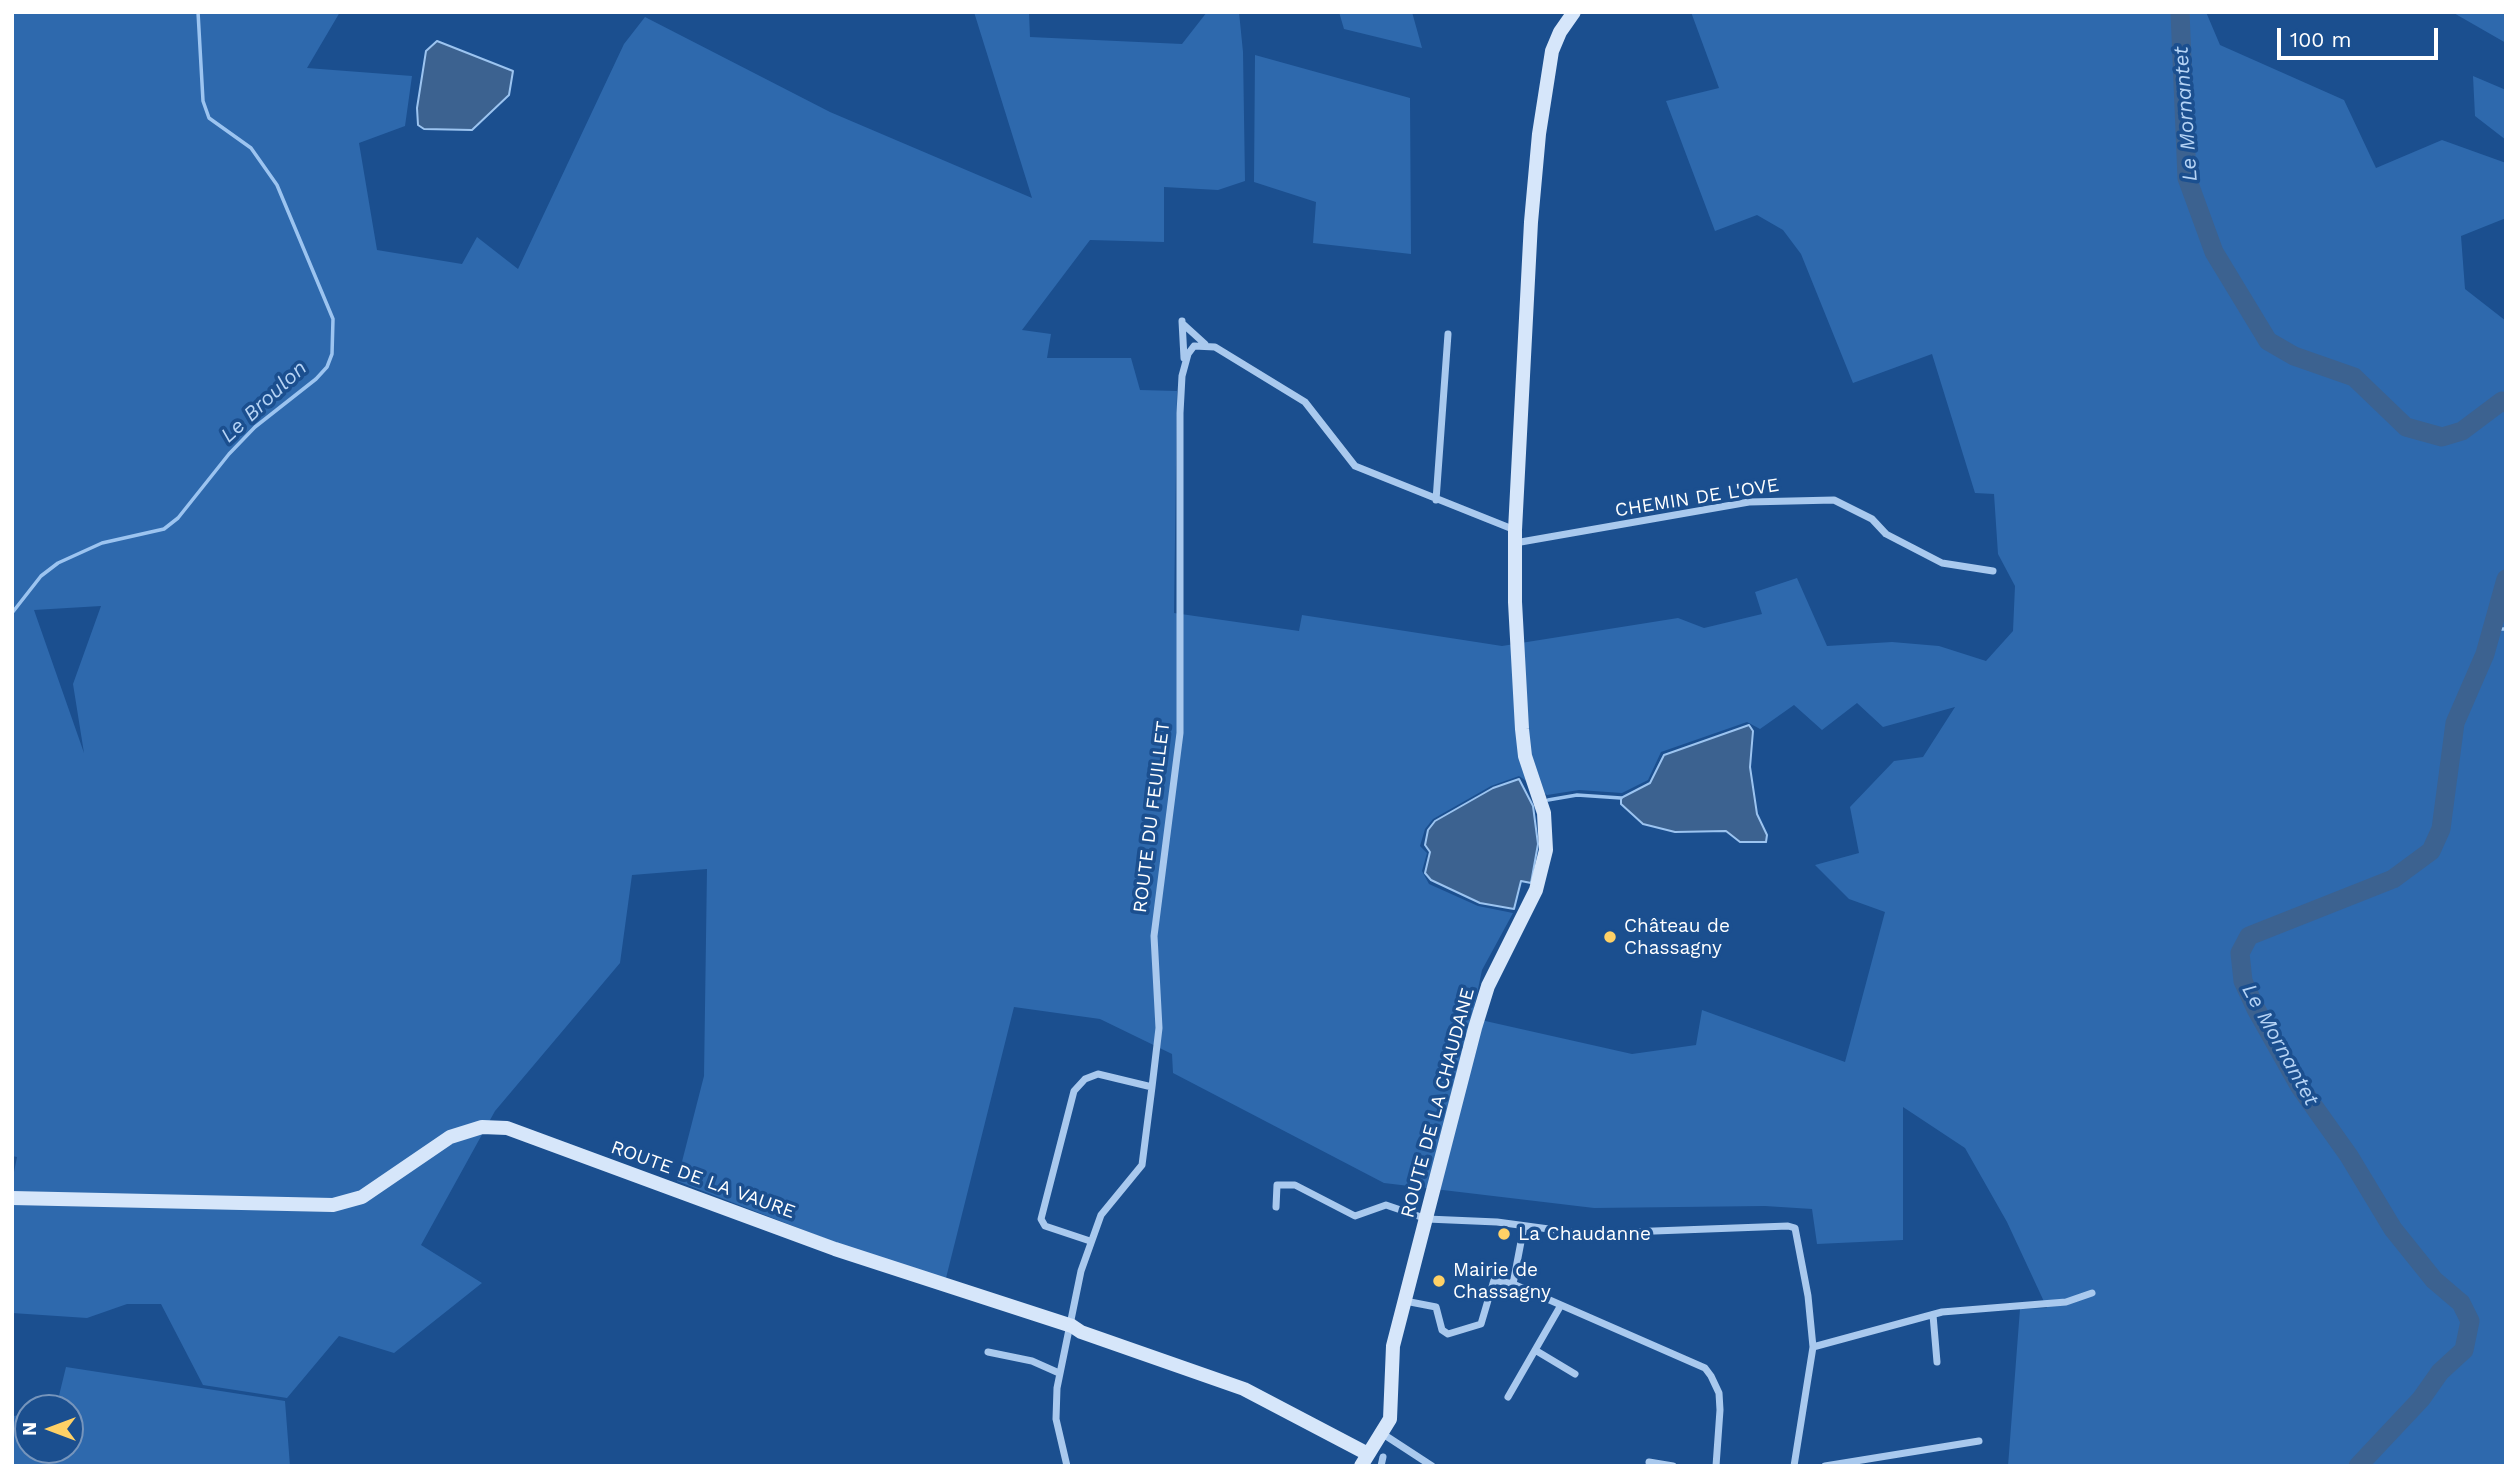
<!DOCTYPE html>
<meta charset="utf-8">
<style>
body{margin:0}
#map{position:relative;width:2518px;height:1478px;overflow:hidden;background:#1b4f8f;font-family:"Work Sans",sans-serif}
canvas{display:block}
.frame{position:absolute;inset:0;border:14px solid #fff;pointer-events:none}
.north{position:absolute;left:14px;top:1394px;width:70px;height:70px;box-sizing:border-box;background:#1b4f8f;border:2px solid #7695bc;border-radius:50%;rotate:270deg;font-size:19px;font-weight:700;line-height:28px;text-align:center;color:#fff}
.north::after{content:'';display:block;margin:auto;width:24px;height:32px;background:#ffd166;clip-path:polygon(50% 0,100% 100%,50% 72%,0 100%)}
.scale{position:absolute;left:2277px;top:28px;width:161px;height:32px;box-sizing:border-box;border:4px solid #fff;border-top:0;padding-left:9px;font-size:21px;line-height:24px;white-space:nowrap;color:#fff;-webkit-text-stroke:5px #1b4f8f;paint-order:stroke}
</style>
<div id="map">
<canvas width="2518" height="1478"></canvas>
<div class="frame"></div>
<div class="north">N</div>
<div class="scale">100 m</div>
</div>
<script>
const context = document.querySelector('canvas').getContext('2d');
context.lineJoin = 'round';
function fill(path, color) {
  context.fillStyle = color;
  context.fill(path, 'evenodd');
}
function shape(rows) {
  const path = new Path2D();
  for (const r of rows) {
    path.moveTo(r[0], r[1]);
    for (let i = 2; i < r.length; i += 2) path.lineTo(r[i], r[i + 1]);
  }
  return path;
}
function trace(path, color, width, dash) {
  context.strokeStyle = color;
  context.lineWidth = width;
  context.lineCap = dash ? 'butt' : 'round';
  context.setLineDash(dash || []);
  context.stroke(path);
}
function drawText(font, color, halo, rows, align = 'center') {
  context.font = font + ' "Work Sans",sans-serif';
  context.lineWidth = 7;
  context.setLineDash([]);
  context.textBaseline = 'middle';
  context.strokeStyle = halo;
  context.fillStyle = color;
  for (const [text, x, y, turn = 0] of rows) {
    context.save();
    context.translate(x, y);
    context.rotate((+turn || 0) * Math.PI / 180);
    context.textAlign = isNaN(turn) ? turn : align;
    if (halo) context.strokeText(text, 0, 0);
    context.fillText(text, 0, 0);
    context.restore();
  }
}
fill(shape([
 [12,12,340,12,307,68,412,76,405,126,359,143,377,250,462,264,477,237,518,269,624,44,645,17,830,112,1032,198,974,12,1029,12,1030,37,1182,44,1207,12,1239,12,1243,52,1245,181,1218,190,1164,187,1164,242,1090,240,1022,330,1051,334,1047,358,1131,358,1140,390,1177,391,1174,613,1299,631,1302,615,1502,646,1678,618,1704,628,1762,614,1755,592,1797,578,1827,646,1892,642,1939,646,1986,661,2013,631,2015,586,1998,554,1994,494,1975,493,1932,354,1853,383,1801,254,1783,230,1757,215,1715,231,1666,101,1719,88,1691,12,2206,12,2220,45,2344,100,2376,168,2442,140,2506,163,2506,218,2461,236,2465,289,2506,321,2506,1466,2008,1466,2020,1309,2047,1308,2007,1222,1965,1148,1903,1107,1903,1240,1817,1244,1812,1209,1765,1206,1594,1208,1384,1183,1173,1073,1172,1054,1100,1019,1014,1007,946,1278,868,1255,677,1181,704,1076,707,869,632,875,620,963,495,1111,421,1245,482,1283,394,1353,339,1336,287,1398,203,1385,161,1304,127,1304,87,1318,12,1313,12,1182,17,1157,12,1156],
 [101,606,73,684,84,753,34,610],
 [1857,703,1883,727,1955,707,1923,757,1894,761,1850,807,1859,853,1815,865,1849,899,1885,912,1845,1062,1702,1010,1696,1045,1632,1054,1472,1018,1482,970,1513,913,1478,906,1429,884,1422,871,1427,853,1420,846,1425,829,1433,819,1491,786,1519,776,1547,795,1579,790,1622,793,1648,780,1661,752,1747,722,1760,729,1794,705,1822,730],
 [1339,12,1412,12,1422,48,1344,29],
 [2452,12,2506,12,2506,43],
 [1255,55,1410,98,1411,254,1313,243,1316,202,1254,182],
 [2473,76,2506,90,2506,140,2475,116],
 [66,1367,285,1401,290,1466,12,1466,12,1416,28,1415,28,1450,70,1450,70,1408,56,1408]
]), '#2e69ad');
const water = shape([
 [437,41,513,71,509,95,472,130,424,129,418,125,417,108,426,51,437,41],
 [1749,725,1753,731,1750,767,1757,814,1767,835,1766,842,1740,842,1726,831,1675,832,1643,824,1621,804,1621,798,1650,783,1664,755,1749,725],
 [1519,779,1533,806,1538,844,1531,883,1521,881,1514,909,1480,903,1431,880,1425,873,1430,852,1425,845,1428,830,1435,821,1493,788,1519,779]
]);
fill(water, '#3c6290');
trace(water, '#9cc4f0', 2);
trace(shape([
 [12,613,41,576,58,563,102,543,164,529,178,518,229,454,255,427,316,379,327,367,332,354,333,319,277,185,251,148,209,118,203,101,198,12],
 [2494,629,2506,629],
 [1548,800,1577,795,1621,798]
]), '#9cc4f0', 3.5);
trace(shape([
 [2180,12,2187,178,2214,252,2268,341,2294,356,2354,377,2406,427,2442,437,2462,431,2502,401,2506,403],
 [2358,1466,2421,1399,2440,1372,2464,1350,2470,1321,2461,1303,2434,1280,2393,1229,2349,1156,2300,1087,2256,1009,2243,981,2240,953,2249,936,2393,879,2431,851,2441,829,2455,723,2485,654,2506,579]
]), '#3c6290', 19);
trace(shape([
 [1182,321,1184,358],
 [1183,324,1205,344],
 [1436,500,1448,334],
 [1515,543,1749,502,1834,500,1872,519,1886,534,1942,563,1993,571],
 [1276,1207,1277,1185,1295,1185,1355,1216,1386,1205,1427,1219,1497,1222,1571,1232,1601,1233,1788,1226,1795,1228,1808,1296,1813,1347,1794,1466],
 [1524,1226,1513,1284,1705,1368,1711,1376,1719,1393,1720,1410,1716,1466],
 [1090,1241,1045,1226,1041,1219,1074,1091,1085,1079,1098,1074,1152,1087],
 [1405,1301,1436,1307,1442,1330,1448,1334,1481,1324,1494,1280,1513,1284],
 [1933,1315,1937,1362],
 [1813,1347,1942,1312,2066,1302,2092,1293],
 [1535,1350,1575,1374],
 [988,1352,1032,1361,1059,1373],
 [1508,1397,1561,1305],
 [1383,1434,1432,1466],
 [1649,1462,1673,1466],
 [1067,1466,1056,1419,1057,1388,1081,1271,1101,1215,1142,1165,1152,1087,1159,1028,1154,936,1180,733,1180,413,1182,376,1188,354,1194,346,1215,347,1305,402,1355,466,1515,530],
 [1381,1466,1383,1457],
 [1825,1466,1979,1441]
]), '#a9c9ee', 7);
trace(shape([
 [12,1198,333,1205,362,1197,450,1137,482,1127,507,1128,835,1249,1072,1326,1081,1332,1244,1389,1366,1453],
 [1361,1466,1390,1419,1393,1346,1475,1028,1488,986,1536,890,1546,850,1544,813,1525,756,1522,729,1515,602,1515,530,1531,222,1539,134,1552,51,1560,32,1574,12]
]), '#d6e6fa', 14);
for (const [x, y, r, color] of [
 [1610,937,7,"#ffd166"],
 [1504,1234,7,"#ffd166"],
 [1439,1281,7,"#ffd166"]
]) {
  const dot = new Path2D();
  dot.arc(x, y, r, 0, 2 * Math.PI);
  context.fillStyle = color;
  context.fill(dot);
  trace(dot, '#1b4f8f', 2.5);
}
drawText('19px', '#fff', '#1b4f8f', [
 ["CHEMIN DE L'OVE",1697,498,-9],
 ["ROUTE DU FEUILLET",1152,817,-83],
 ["ROUTE DE LA CHAUDANE",1438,1103,-75],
 ["ROUTE DE LA VAURE",703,1180,20]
]);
drawText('19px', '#fff', '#1b4f8f', [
 ["Château de",1624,926],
 ["Chassagny",1624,948],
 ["La Chaudanne",1518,1234],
 ["Mairie de",1453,1270],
 ["Chassagny",1453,1292]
], 'left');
drawText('italic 21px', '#b5d3f5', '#1b4f8f', [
 ["Le Mornantet",2186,114,-94],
 ["Le Broulon",264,402,-43],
 ["Le Mornantet",2280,1045,61]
]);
</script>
